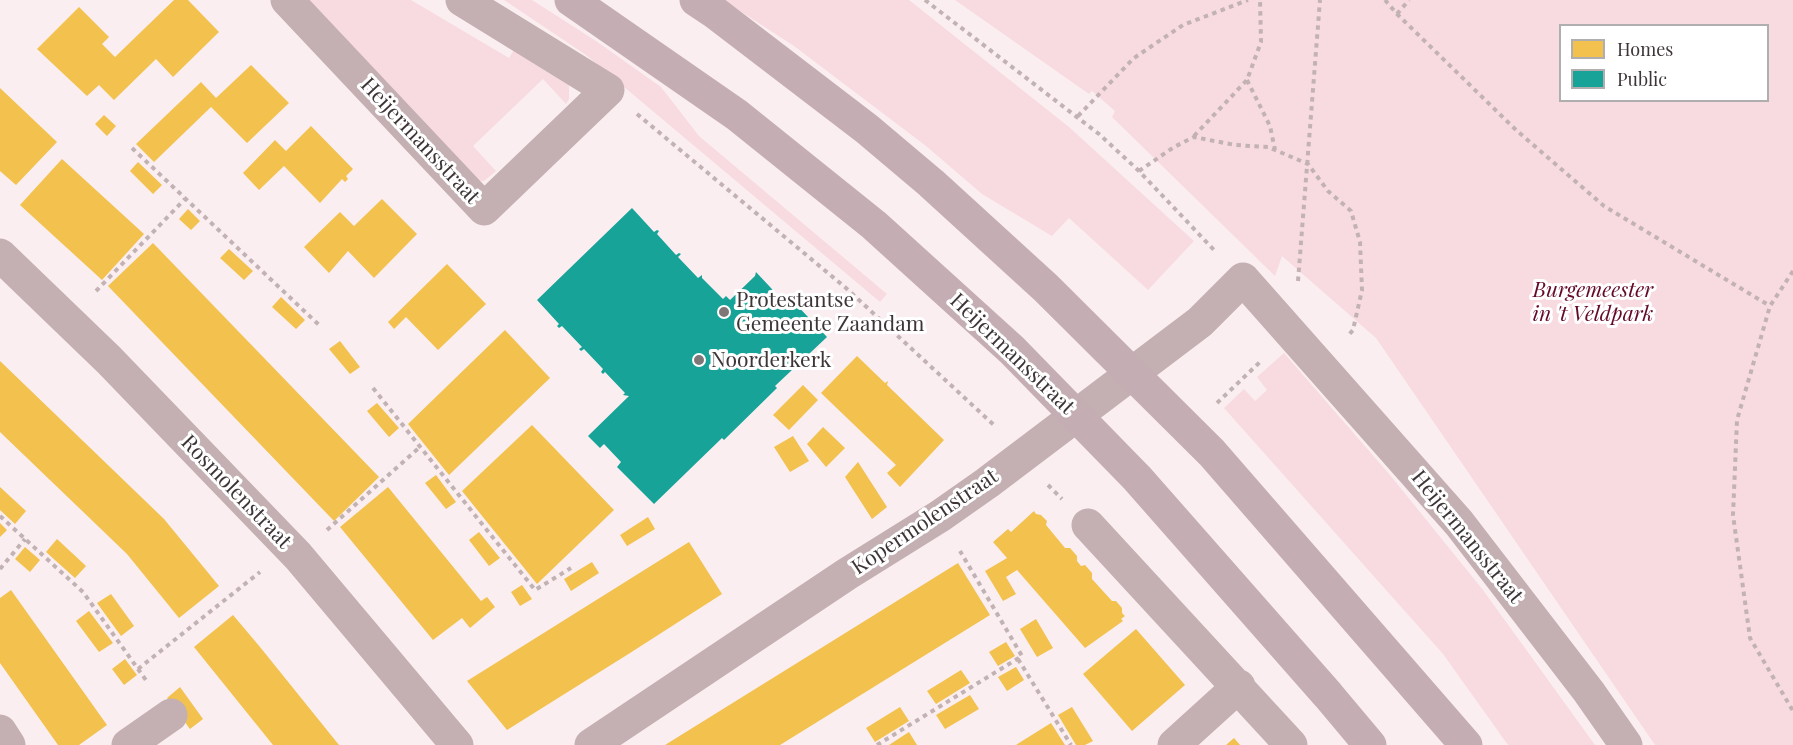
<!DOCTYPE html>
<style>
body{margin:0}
#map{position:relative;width:1793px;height:745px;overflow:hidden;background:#faeef0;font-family:"Playfair Display",serif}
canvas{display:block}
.legend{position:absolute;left:1559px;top:24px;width:210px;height:78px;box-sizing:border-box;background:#fff;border:2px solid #b1aeaf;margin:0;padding:8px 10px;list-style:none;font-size:18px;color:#3d3536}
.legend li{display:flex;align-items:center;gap:12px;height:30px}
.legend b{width:30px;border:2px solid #b1aeaf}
</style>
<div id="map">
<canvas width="1793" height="745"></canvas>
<ul class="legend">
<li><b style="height:16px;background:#f2c14e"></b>Homes</li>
<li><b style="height:16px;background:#17a398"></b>Public</li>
</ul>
</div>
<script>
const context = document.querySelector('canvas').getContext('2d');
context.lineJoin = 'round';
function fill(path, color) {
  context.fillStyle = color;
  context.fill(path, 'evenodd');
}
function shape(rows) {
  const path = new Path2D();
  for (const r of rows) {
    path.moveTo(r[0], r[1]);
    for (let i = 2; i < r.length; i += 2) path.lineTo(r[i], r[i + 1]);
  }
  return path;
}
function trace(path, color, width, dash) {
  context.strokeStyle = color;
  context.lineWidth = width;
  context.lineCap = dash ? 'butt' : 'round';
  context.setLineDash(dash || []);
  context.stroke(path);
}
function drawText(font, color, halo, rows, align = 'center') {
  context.font = font + ' "Playfair Display",serif';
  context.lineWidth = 6;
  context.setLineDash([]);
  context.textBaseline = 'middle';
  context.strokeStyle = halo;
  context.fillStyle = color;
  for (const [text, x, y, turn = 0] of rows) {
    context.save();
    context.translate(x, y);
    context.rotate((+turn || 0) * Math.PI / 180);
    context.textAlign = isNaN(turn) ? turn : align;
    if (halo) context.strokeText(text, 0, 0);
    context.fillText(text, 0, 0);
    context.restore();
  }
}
fill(shape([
 [295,0,411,0,509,58,518,43,569,84,569,99,566,104,543,79,473,146,496,171,484,181,469,180],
 [504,0,532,0,596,41,661,87,699,136,887,294,880,302,586,55],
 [723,0,909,0,1069,127,1194,241,1148,290,1069,218,1052,236,982,194,926,146,794,46],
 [955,0,1793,0,1793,745,1655,745,1376,338,1282,256,1275,276,1112,117,1115,111,1092,91,1089,94],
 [1560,26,1768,26,1768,100,1560,100],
 [1284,353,1390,475,1483,590,1595,745,1508,745,1443,654,1224,408,1244,389,1255,401,1267,390,1257,377]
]), '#f8dbe0');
fill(shape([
 [174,0,188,0,219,32,173,77,156,59,114,100,99,85,87,96,37,49,79,7,109,37,102,44,115,57],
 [251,65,289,103,247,143,211,107,154,162,136,144,201,82,216,98],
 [0,88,57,142,16,185,0,171],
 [104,115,116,126,107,136,95,124],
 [311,126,353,169,346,176,348,179,345,182,342,179,320,203,284,166,259,190,243,173,275,140,286,151],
 [62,159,144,234,102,280,20,205],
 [138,162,162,185,153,194,130,171],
 [382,199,417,234,374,278,348,251,329,273,304,247,340,212,354,226],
 [188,209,200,221,191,230,179,219],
 [153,243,379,477,334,521,108,286],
 [229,249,253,271,244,280,220,258],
 [447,264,486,304,438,350,406,317,394,329,388,322],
 [281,297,305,320,296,329,272,307],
 [505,330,550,378,449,475,408,424],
 [340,341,360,367,350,374,329,349],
 [857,356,885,383,888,381,887,385,944,440,900,487,887,473,896,465,821,393],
 [0,361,164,519,219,586,179,618,127,554,0,432],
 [803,385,818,400,789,430,773,415],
 [377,403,399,428,389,437,367,411],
 [532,425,614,510,537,584,462,491],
 [823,427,845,448,826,467,807,444],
 [793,436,809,461,790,472,774,447],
 [858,462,887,507,872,519,845,477],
 [436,475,456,502,446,509,425,483],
 [0,487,26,511,15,524,0,510],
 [388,487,481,601,487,597,495,607,470,628,462,618,433,640,340,527],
 [1034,511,1036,514,1041,515,1047,521,1046,525,1065,548,1070,548,1077,556,1077,561,1081,566,1085,565,1092,573,1092,579,1112,601,1116,601,1122,608,1122,613,1125,616,1121,619,1123,621,1085,648,1017,570,1006,577,1016,594,1003,601,985,571,1007,558,993,542,1008,529,1011,532],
 [648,517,655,529,627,546,620,535],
 [0,523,7,530,0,537],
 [479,532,500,558,489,566,469,540],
 [57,539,86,566,75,578,46,552],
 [689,542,722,594,630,653,507,730,467,681],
 [25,547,40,560,30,572,15,559],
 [592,562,599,573,571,591,564,579],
 [958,563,990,615,780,745,665,745],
 [522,585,532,599,520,606,511,592],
 [11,590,107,725,79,745,58,745,0,663,0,598],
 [111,594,134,626,121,636,97,603],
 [89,611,113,643,99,652,76,621],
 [233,615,260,647,339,745,273,745,194,647],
 [1036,619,1053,648,1037,657,1020,629],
 [1136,629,1185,685,1132,731,1083,674],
 [1006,642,1015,656,998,666,989,652],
 [125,659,137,675,124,685,112,669],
 [1016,667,1024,680,1007,691,998,677],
 [961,670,970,683,936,704,927,691],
 [180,687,203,719,190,729,167,698],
 [970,695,979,709,945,729,936,715],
 [900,707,909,721,875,742,866,728],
 [1072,707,1093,741,1085,745,1076,745,1058,715],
 [1051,723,1065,745,1016,745,1019,743],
 [909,732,917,745,889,745,892,743],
 [1234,738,1240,745,1226,745]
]), '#f2c14e');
fill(shape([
 [632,208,654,232,657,230,659,231,657,234,676,255,679,253,681,254,678,257,698,278,702,275,702,278,723,299,726,296,730,300,755,276,756,272,785,303,791,299,827,337,775,386,777,388,724,440,722,438,654,504,617,467,621,462,604,444,600,448,588,436,629,396,623,395,625,393,605,372,603,374,601,372,603,369,584,349,581,351,579,349,582,347,562,326,559,328,557,326,559,324,537,300]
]), '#17a398');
trace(shape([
 [925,0,1099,134,1139,171,1215,251],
 [1385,0,1397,14,1516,130,1604,206,1770,306],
 [1397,14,1409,0],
 [1247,80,1270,126,1275,150],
 [637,114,846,288,995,426],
 [1078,116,1134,58,1183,25,1248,0],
 [1194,136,1247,80,1261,42,1260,0],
 [132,148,319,325],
 [1139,171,1174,147,1194,137,1235,145,1268,147,1308,164,1328,191,1351,211,1360,242,1362,290,1353,330,1348,336],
 [1793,271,1770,306,1737,420,1733,515,1750,638,1793,711],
 [1298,281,1320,0],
 [96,291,185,199],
 [373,388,535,590,571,568],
 [1217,403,1261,361],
 [1048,485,1062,499],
 [0,516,83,592,148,683],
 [327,530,420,447],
 [0,569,25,539],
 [1018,659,1071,745],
 [138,669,260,572],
 [877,745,1022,656,960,551]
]), '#c2b2b4', 4, [4.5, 4.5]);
trace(shape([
 [287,0,484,209,608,90,462,0],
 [0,255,109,360,298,556,457,745],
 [1088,525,1291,745],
 [0,731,9,745],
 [128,745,171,715],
 [591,745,847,574,940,516,987,483,1200,322,1243,279,1459,523,1589,692,1626,745],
 [1174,745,1239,686]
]), '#c4afb2', 33);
trace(shape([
 [571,0,737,115,874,225,1012,350,1137,478,1328,695,1370,745],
 [696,0,714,12,867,129,931,183,1046,288,1212,453,1466,745]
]), '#c5aeb3', 33);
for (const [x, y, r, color] of [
 [724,312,6,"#7f7677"],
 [699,360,6,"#7f7677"]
]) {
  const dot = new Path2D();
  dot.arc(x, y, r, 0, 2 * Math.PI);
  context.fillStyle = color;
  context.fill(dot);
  trace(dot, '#fff', 2);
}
drawText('21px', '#3d3536', '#fff', [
 ["Heijermansstraat",420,141,47],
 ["Heijermansstraat",1012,354,44],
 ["Rosmolenstraat",236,492,46],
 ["Kopermolenstraat",925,522,-34],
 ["Heijermansstraat",1467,537,51]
]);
drawText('italic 21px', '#640927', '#fff', [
 ["Burgemeester",1593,290],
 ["in 't Veldpark",1593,314]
]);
drawText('21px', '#3d3536', '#fff', [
 ["Protestantse",736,300],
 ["Gemeente Zaandam",736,324],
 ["Noorderkerk",711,360]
], 'left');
</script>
